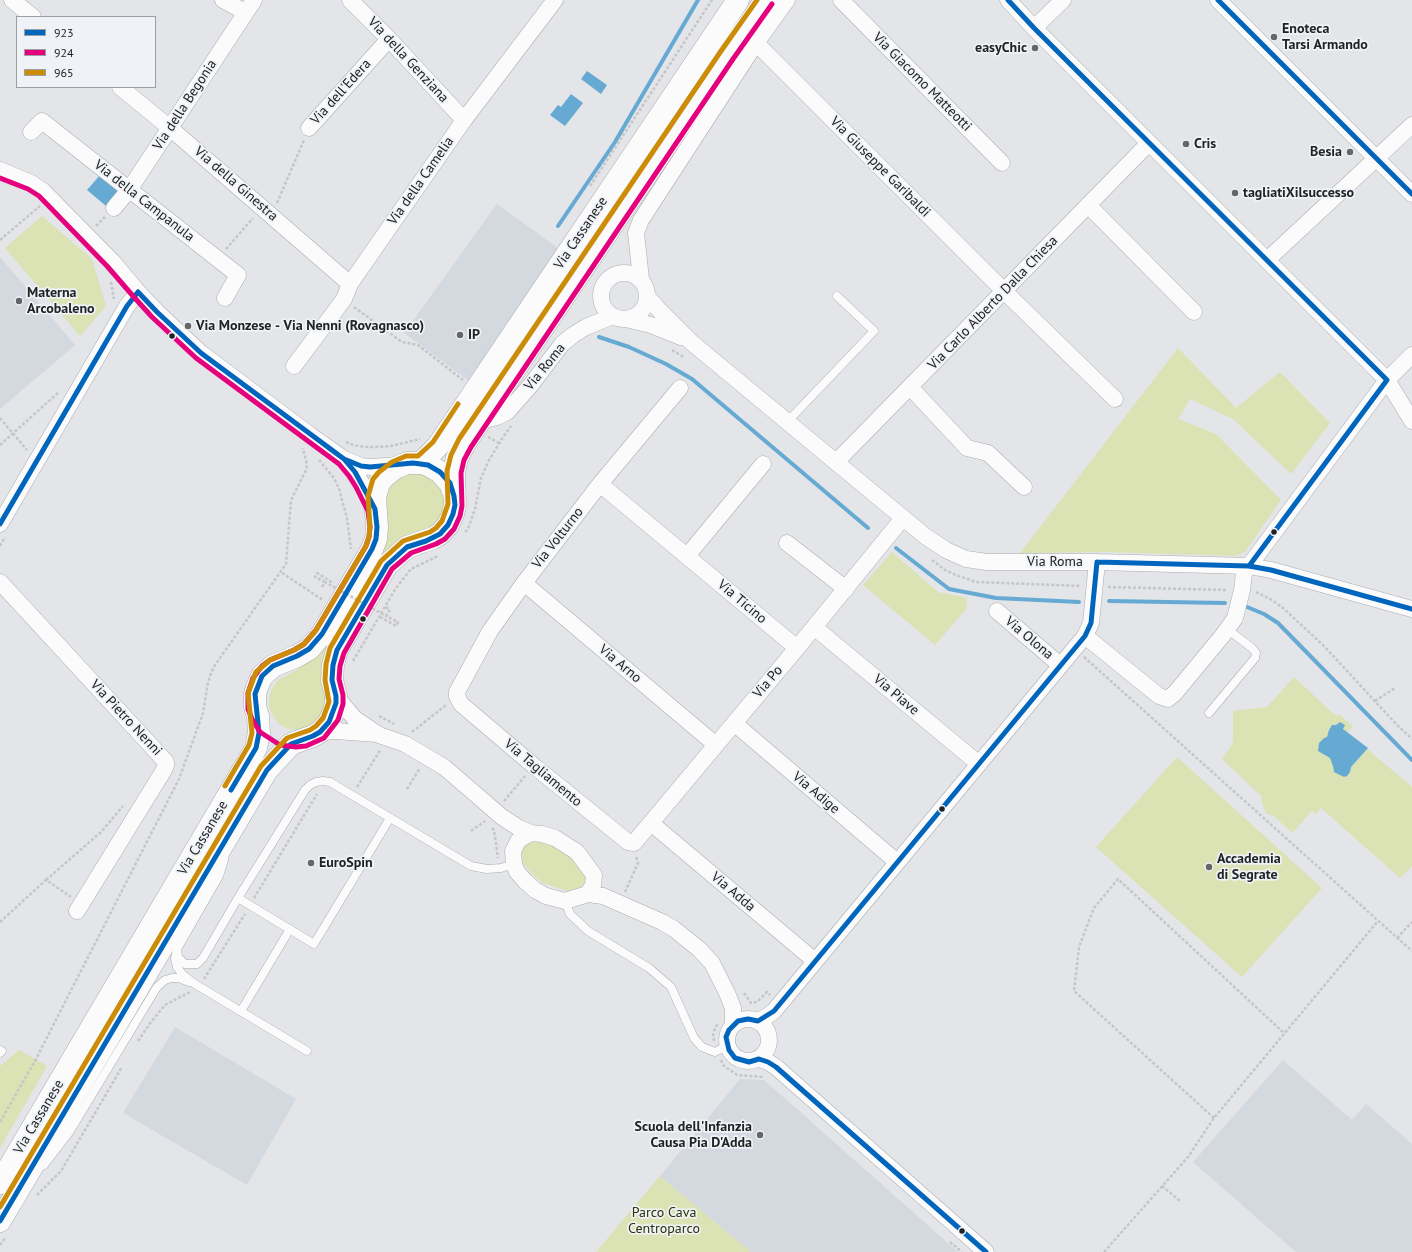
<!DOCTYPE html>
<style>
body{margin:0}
#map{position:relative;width:1412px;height:1252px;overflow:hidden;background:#e3e5e8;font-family:"PT Sans",sans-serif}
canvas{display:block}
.legend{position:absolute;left:16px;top:16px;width:140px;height:72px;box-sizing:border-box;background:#eff2f6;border:1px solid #9d9fa2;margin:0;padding:5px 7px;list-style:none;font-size:12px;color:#212223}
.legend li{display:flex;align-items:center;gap:8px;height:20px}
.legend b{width:20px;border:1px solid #9d9fa2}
</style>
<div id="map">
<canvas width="1412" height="1252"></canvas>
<ul class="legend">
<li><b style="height:5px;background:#0065bd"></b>923</li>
<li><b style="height:5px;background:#e5007d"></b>924</li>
<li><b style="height:5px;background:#cc8c07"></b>965</li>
</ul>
</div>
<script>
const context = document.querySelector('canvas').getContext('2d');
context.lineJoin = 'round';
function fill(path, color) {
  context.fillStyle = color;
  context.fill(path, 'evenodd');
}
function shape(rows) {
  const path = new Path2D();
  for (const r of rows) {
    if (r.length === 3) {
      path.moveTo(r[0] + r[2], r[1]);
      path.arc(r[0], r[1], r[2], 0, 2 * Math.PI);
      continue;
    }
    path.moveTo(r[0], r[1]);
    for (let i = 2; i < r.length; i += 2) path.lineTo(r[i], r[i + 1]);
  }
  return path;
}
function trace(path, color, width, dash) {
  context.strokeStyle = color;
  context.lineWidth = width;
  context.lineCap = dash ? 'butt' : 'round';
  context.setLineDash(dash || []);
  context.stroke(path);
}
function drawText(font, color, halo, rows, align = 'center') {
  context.font = font + ' "PT Sans",sans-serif';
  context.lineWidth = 3.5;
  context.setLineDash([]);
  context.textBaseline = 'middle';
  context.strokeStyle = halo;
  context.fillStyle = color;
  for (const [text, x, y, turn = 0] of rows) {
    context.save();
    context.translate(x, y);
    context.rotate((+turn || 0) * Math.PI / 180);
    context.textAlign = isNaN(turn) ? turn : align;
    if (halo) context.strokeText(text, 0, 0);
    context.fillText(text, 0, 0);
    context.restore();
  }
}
fill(shape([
 [497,204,559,249,473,384,404,333],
 [0,257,75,345,0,409],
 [175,1027,296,1099,247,1185,123,1113],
 [1283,1060,1352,1120,1366,1104,1412,1144,1412,1252,1296,1252,1193,1162],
 [740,1079,764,1080,958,1252,751,1252,660,1176]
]), '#d4d8df');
fill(shape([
 [42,216,92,259,106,306,80,336,5,248],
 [1178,348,1236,408,1280,372,1330,423,1291,474,1233,419,1190,399,1178,419,1216,434,1281,500,1245,552,1235,556,1105,552,1020,553],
 [423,471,446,493,441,523,378,568,326,709,315,724,298,730,288,729,279,724,273,716,269,707,269,697,272,688,278,680,295,671,302,665,346,598,382,496,399,474],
 [892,552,938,592,967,598,966,609,935,645,863,585],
 [1294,677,1336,716,1339,714,1353,726,1347,732,1412,787,1412,866,1400,878,1321,808,1316,814,1312,811,1292,833,1274,816,1269,815,1266,813,1261,800,1262,797,1222,759,1230,748,1233,742,1233,711,1267,707],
 [1177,757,1322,888,1242,977,1096,847],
 [529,836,564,847,585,873,586,880,581,887,568,891,543,883,534,876,520,860,520,843],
 [19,1050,47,1066,0,1148,0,1066],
 [660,1176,751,1252,596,1252]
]), '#dbe2b3');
fill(shape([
 [587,71,607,85,601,94,581,79],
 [571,94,583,103,565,126,550,115,558,105,561,107],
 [100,175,119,191,106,206,87,190],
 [1340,722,1345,725,1343,729,1368,748,1351,767,1350,772,1347,776,1344,777,1334,772,1333,766,1330,758,1318,751,1319,743,1324,738,1327,737,1329,730,1332,725,1336,725]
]), '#66aad4');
trace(shape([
 [558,226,615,142,698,0],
 [599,337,629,347,666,364,692,379,868,528],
 [896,548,949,589,996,598,1079,602],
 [1109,601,1225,603],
 [1247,607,1264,614,1278,623,1412,760]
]), '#66aad4', 4);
const service = shape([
 [788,421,874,331,837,296],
 [1209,713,1255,658,1256,653,1252,648,1227,629],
 [224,860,219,876,177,949,175,959,177,967,183,975,195,984,307,1051],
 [238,898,314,944,390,818],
 [565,901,570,914,588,931,649,968,671,987,694,1038,702,1047,715,1052,727,1046],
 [177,949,178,957,185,964,197,964,203,958,238,898,305,790,310,785,316,782,323,781,330,782,471,866,487,869,501,868,514,864],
 [241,1011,290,929],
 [0,1050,2,1051,0,1053],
 [44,1165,70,1131,157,987,165,980,172,978,179,978,189,982]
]);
const minor = shape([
 [12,0,33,17],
 [223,0,245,12],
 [350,0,389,39,464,120],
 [841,0,1002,163],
 [1008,0,1034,28,1387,380,1412,421],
 [1218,0,1412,194],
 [1034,28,1063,0],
 [756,43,1004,291,1115,399],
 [120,87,170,128,350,284],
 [309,128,389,39],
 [31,132,42,121,238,275,225,298],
 [0,170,31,183,43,191,112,261,138,292,157,312,201,353,310,435,344,459,361,466,370,467,401,465],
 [1088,205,1194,312],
 [114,208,129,190,254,0],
 [1267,260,1412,125],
 [624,296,23],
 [641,279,636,233,641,220,756,43,787,0],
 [648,297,659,310,691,342,925,536,946,550,966,559,987,562,1097,562,1249,566,1271,570,1412,609],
 [626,319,651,325,681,337],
 [294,366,344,299,350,284,464,120,555,0],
 [910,387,967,448,988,453,1024,487],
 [680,388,600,484,524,583,490,631,457,692,457,696,461,704,534,766,628,842,634,843,797,648,903,518],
 [480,421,497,417,507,412,530,386,562,344,573,335,586,327,613,316],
 [345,460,355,472,362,484,375,509],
 [836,462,1149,143],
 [600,484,797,648],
 [0,524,127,306,138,292],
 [787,543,846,589],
 [687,556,763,464],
 [0,582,166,762,166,765,164,770,77,911],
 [524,583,716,745],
 [997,611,1060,665],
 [814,627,979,764],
 [1085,636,1159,696,1168,699,1175,693,1223,635,1235,618,1242,590,1244,573,1249,566,1387,380,1412,355],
 [336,696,354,718,379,735,405,744,444,767,502,817,519,828,531,833],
 [734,723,897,862],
 [320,732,336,731,378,734],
 [651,823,815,961],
 [531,833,542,834,555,838,577,852,594,875,593,885,588,894,565,901,546,896,535,890,525,881,517,872,514,864,513,851,518,841,525,836,531,833],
 [588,894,603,896,662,922,674,929,699,949,712,963,727,993,733,1008,733,1025],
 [748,1040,21],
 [758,1021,766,1017,774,1011,1085,636,1091,623,1097,562],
 [759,1059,768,1062,776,1067,986,1252]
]);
const primary = shape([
 [421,463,438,446,738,0],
 [0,1183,256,748,259,733,258,716,255,707,255,694,257,687,262,676,273,666,297,656,309,649,322,634,372,549,376,539,377,527,375,497,379,483,384,477,395,468,407,463,421,463,428,465,440,472,450,483,454,494],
 [0,1221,267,770,291,744,313,736,320,732,329,722,334,711,336,703,336,696,332,680,333,665,337,650,387,565,407,547,433,538,440,534,448,525,453,514,455,505,454,472,457,458,465,443,727,55,766,0]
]);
trace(service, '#abacae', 9);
trace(minor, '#abacae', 17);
trace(primary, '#abacae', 23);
trace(shape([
 [590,186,712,0],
 [277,203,304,140],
 [96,226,105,217],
 [0,240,40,206],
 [226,249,253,218],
 [111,282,114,299],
 [354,307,402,342,418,345,463,380],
 [672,350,685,358],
 [0,418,27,450],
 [488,437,499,443],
 [346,442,353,445,365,447,376,447,391,446,420,439],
 [0,445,59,392],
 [319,460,334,478,339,489,347,518,351,549],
 [465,532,468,529,475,509,481,478,489,460,505,434,511,426],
 [0,546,5,537],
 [932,560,945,570,956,575,976,582,1081,586],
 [282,573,323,600],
 [325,582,315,577,317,573,333,583],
 [1108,587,1227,590],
 [1256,592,1270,599,1282,607,1324,646,1396,724,1412,739],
 [386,607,390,610],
 [380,617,396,626,398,622,386,616],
 [1084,657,1412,951],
 [353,661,396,588,411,569,438,556],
 [1375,701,1395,688],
 [379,716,394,724],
 [412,732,446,705],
 [357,787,381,749],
 [407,789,420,768],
 [504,801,525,776],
 [492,828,494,830,498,858],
 [471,831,485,821],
 [46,880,101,832,123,806],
 [625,892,638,863,636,856],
 [254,898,317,794],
 [0,922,46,880,71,897],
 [1397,938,1412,922],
 [204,979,245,914],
 [744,993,751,1003,757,1002,767,992,770,995],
 [138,1041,151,1022,165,1005,190,992],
 [714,1041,713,1033,718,1023],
 [721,1060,723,1065,737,1075,764,1077],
 [1214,1118,1074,991,1079,947,1094,908,1118,879,1285,1034],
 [0,1122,35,1061,179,779,203,713,208,682,213,668,286,564,291,500,306,470,307,465,303,448],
 [1162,1186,1181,1202],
 [37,1195,61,1171,122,1067],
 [950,1242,962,1252],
 [0,1245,5,1238],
 [1104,1252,1188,1157,1214,1118,1378,921]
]), '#c6c6c7', 2.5, [3, 2]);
trace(service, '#fbfbfc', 8);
trace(minor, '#fbfbfc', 16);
trace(primary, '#fbfbfc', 22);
trace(shape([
 [322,587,325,582,386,616,390,610]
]), '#c6c6c7', 2.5, [3, 2]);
trace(shape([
 [1008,0,1034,28,1387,380,1249,566],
 [1218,0,1412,194],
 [0,524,127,306,138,292],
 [1097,562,1249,566,1271,570,1412,609],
 [231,790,256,748,259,733,255,694,262,676,273,666,297,656,309,649,322,634,372,549,376,539,377,527,375,509,355,472,344,459,329,448],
 [0,1221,267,770,291,744,313,736,320,732,329,722,336,703,336,696,332,680,333,665,337,650,387,565,407,547,426,541,440,534,448,525,453,514,455,505,454,496,450,483,440,472,428,465,413,463,370,467,361,466,344,459,201,353,157,312,138,292],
 [986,1252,776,1067,768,1062,759,1059,749,1062,735,1058,729,1050,726,1037,729,1030,738,1021,748,1019,758,1021,774,1011,1085,636,1091,623,1097,562]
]), '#0065bd', 5);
trace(shape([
 [0,178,28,189,39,196,107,266,133,296,152,317,196,358,339,464,349,476,356,487,368,511,370,527,369,537,366,546,316,630,304,644,294,650,270,660,262,666,253,678,248,693,248,709,252,719,260,732,280,745,296,747,306,746,324,738,338,720,343,704,343,695,339,679,340,666,344,653,392,569,411,553,436,544,445,539,454,529,460,516,462,506,461,473,464,460,471,447,733,59,772,4]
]), '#e5007d', 5);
trace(shape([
 [225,786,249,745,252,733,248,693,256,672,270,660,294,650,304,644,316,630,366,546,369,537,370,527,368,496,373,479,379,472,392,462,406,456,418,456,433,442,458,404],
 [0,1207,261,766,287,738,310,730,316,726,323,718,329,702,325,680,326,664,330,648,381,561,403,541,430,532,436,528,442,521,448,504,447,471,451,455,459,439,721,51,757,0]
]), '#cc8c07', 5);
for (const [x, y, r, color] of [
 [1274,37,4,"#656668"],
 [1035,48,4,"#656668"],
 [1186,144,4,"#656668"],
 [1350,152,4,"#656668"],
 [1235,193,4,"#656668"],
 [19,301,4,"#656668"],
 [188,326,4,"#656668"],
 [460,335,4,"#656668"],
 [172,336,3.5,"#212223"],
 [1274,532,3.5,"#212223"],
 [363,619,3.5,"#212223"],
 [942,809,3.5,"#212223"],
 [311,863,4,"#656668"],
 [1209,867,4,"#656668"],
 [760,1135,4,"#656668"],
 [962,1231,3.5,"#212223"]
]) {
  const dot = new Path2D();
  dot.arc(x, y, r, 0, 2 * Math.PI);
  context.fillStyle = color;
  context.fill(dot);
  trace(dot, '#eff2f6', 1.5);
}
drawText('bold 14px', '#212223', '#eff2f6', [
 ["Enoteca",1282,29],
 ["Tarsi Armando",1282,45],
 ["easyChic",1027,48,"right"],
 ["Cris",1194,144],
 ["Besia",1342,152,"right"],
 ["tagliatiXilsuccesso",1243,193],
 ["Materna",27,293],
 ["Arcobaleno",27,309],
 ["Via Monzese - Via Nenni (Rovagnasco)",196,326],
 ["IP",468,335],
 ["Accademia",1217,859],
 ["di Segrate",1217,875],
 ["EuroSpin",319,863],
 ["Scuola dell'Infanzia",752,1127,"right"],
 ["Causa Pia D'Adda",752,1143,"right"]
], 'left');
drawText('14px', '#212223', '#eff2f6', [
 ["Via della Genziana",408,60,47],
 ["Via Giacomo Matteotti",922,82,45],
 ["Via dell'Edera",341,92,-48],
 ["Via della Begonia",185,105,-57],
 ["Via Giuseppe Garibaldi",880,167,45],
 ["Via della Camelia",421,181,-55],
 ["Via della Ginestra",236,184,41],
 ["Via della Campanula",144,201,38],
 ["Via Cassanese",581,233,-56],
 ["Via Carlo Alberto Dalla Chiesa",993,303,-46],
 ["Via Roma",545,367,-51],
 ["Via Volturno",558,538,-52],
 ["Via Roma",1055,562],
 ["Via Ticino",742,602,40],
 ["Via Olona",1029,638,40],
 ["Via Arno",620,664,40],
 ["Via Po",768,682,-50],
 ["Via Piave",896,695,40],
 ["Via Pietro Nenni",126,718,47],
 ["Via Tagliamento",543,773,40],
 ["Via Adige",816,793,40],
 ["Via Cassanese",203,838,-59],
 ["Via Adda",733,892,40],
 ["Via Cassanese",39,1117,-59]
]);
drawText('14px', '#2e3207', '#eff2f6', [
 ["Parco Cava",664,1213],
 ["Centroparco",664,1229]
]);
</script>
